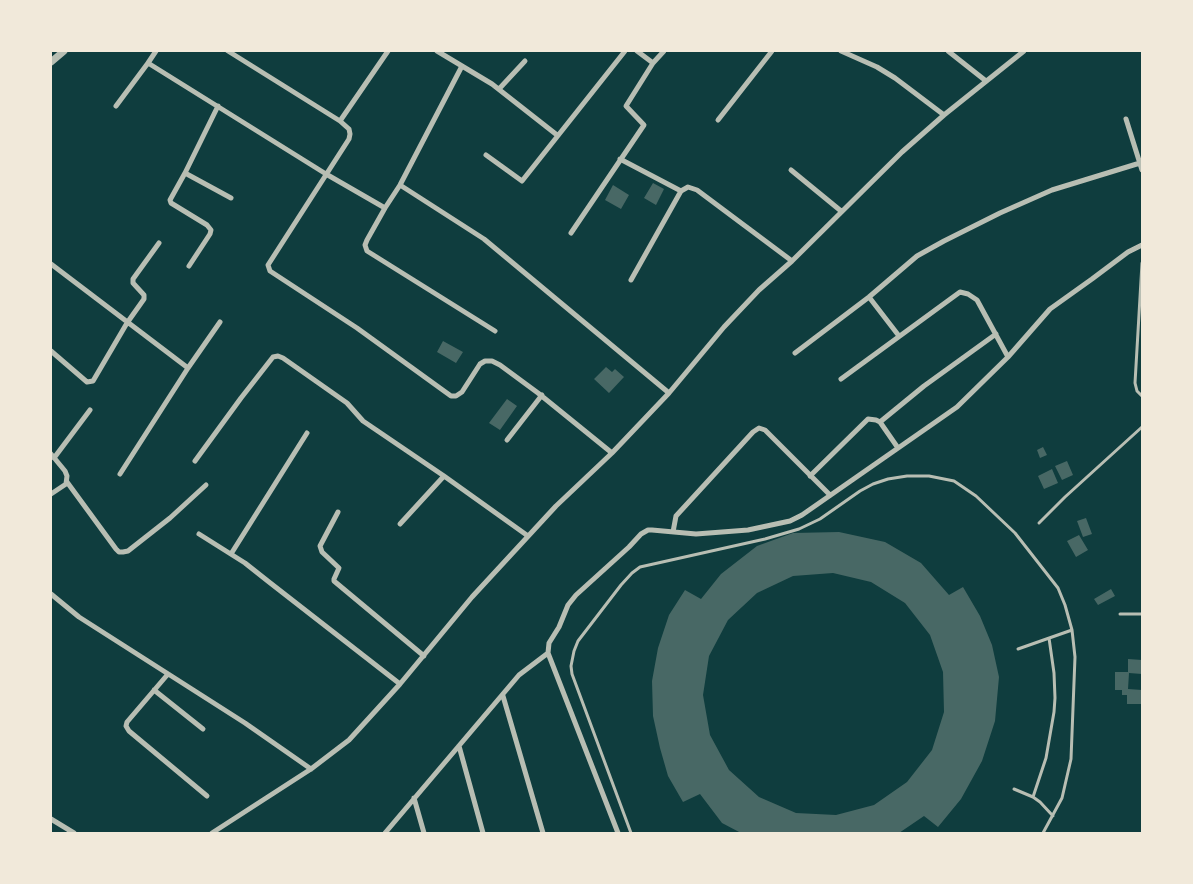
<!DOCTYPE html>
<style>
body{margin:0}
#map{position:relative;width:1193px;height:884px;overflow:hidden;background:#0f3d3e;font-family:Barlow,sans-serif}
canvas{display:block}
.frame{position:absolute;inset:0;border:52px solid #f1e9da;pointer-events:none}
</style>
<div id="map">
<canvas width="1193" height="884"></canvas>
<div class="frame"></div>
</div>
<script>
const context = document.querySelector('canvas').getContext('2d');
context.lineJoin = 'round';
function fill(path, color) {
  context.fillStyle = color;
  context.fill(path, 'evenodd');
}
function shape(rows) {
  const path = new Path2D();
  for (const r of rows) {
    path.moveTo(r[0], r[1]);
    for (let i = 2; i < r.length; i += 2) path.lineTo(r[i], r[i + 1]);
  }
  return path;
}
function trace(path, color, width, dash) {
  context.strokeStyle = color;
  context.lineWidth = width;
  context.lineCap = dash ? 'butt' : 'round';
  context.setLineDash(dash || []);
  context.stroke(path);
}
fill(shape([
 [653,183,664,189,656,205,644,198],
 [613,185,629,195,621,209,605,200],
 [443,341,463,352,456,363,437,352],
 [606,367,612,372,615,369,624,377,609,393,594,379],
 [507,399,517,406,500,430,489,423],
 [1043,447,1047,455,1040,458,1037,450],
 [1067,461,1073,475,1062,480,1055,466],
 [1052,469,1058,483,1044,489,1038,476],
 [1086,518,1092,534,1083,537,1077,521],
 [839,532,885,542,921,563,949,595,963,587,980,616,992,645,999,677,995,721,982,761,961,799,938,827,924,816,899,833,741,833,722,823,700,794,683,802,668,776,660,748,653,716,652,681,658,648,669,615,685,590,701,599,721,574,757,546,793,533],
 [833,573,871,582,905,603,930,635,943,672,944,712,932,750,907,782,874,805,836,815,796,813,759,797,729,770,710,735,703,695,709,656,728,620,757,593,793,576],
 [1079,535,1088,550,1076,557,1067,541],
 [1111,589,1115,596,1098,605,1094,599],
 [1128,659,1142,660,1142,674,1129,673,1128,689,1142,690,1142,704,1127,704,1127,695,1122,695,1122,690,1115,690,1115,672,1128,672]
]), '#486865');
trace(shape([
 [1142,263,1135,383,1137,391,1142,396],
 [1039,523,1065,497,1142,427],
 [1120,614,1142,614],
 [1018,649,1072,630],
 [1014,789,1033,797,1040,802,1053,816],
 [1033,797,1046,758,1054,712,1055,698,1054,673,1049,638],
 [631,833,572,674,571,666,574,651,578,641,621,585,632,573,640,567,765,539,799,529,820,519,860,491,873,484,888,479,907,476,929,476,954,481,976,496,1015,533,1058,588,1065,605,1072,630,1075,657,1071,759,1062,798,1043,833]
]), '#b8beb3', 3);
trace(shape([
 [156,51,148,63,326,174,385,208,400,185,462,66],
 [228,51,340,121,349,129,350,134,349,139,268,265,270,271,357,328,451,396,456,396,462,392,480,364,485,361,492,361,500,365,538,393,612,453],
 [437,51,492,84,557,135],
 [637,51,653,63],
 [841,51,877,67,895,78,944,115],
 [948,51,986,81],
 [499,89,525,61],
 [116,106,148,63],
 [1126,119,1142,170],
 [718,120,772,51],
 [340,121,388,51],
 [486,155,522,181,625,51],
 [620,159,681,191],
 [791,170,841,211],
 [185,173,231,198],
 [400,185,484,239,669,393],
 [385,208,367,240,365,245,367,251,495,331],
 [571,233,644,125,626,106,653,63,664,51],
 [51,264,188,368],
 [189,266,210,234,211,230,207,225,171,203,170,200,185,173,218,106],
 [631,280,681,191,688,187,697,190,792,261],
 [869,297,899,336],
 [51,351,87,382,93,381,127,323,144,299,144,295,133,283,133,279,159,243],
 [795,353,869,297,917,256,944,241,1000,213,1052,190,1140,163],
 [841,379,960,292,968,294,977,300,1008,357],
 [880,422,924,386,996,334],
 [507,440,542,395],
 [51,454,65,471,67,476,66,484,51,494],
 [54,458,90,410],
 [195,461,241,398,273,357,278,356,283,358,347,403,363,421,444,476,528,536],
 [120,474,188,368,220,322],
 [810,476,868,419,876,420,880,422,898,448],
 [67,482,116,549,119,552,123,552,128,551,170,518,206,485],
 [338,512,320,546,322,552,339,568,334,579,334,581,424,656],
 [400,524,444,476],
 [673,532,676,516,753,432,759,428,765,430,830,495],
 [199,534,245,563,269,582,400,684],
 [231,554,307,433],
 [51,594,79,617,245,723,311,769],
 [168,674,127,722,126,726,129,731,207,796],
 [154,690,203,729],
 [503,696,543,833],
 [459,746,483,833],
 [414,798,424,833],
 [51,819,74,833],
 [212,833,311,769,349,740,400,684,472,597,556,506,612,453,669,393,724,327,759,290,792,261,902,152,944,115,1024,51],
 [385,833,519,675,548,653],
 [618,833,548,653,549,643,559,627,568,605,576,595,629,547,641,534,648,530,652,530,696,534,748,530,790,521,802,515,957,407,1008,357,1050,309,1092,279,1128,252,1142,245]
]), '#b8beb3', 5);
trace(shape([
 [51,62,64,51]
]), '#b8beb3', 7);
</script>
